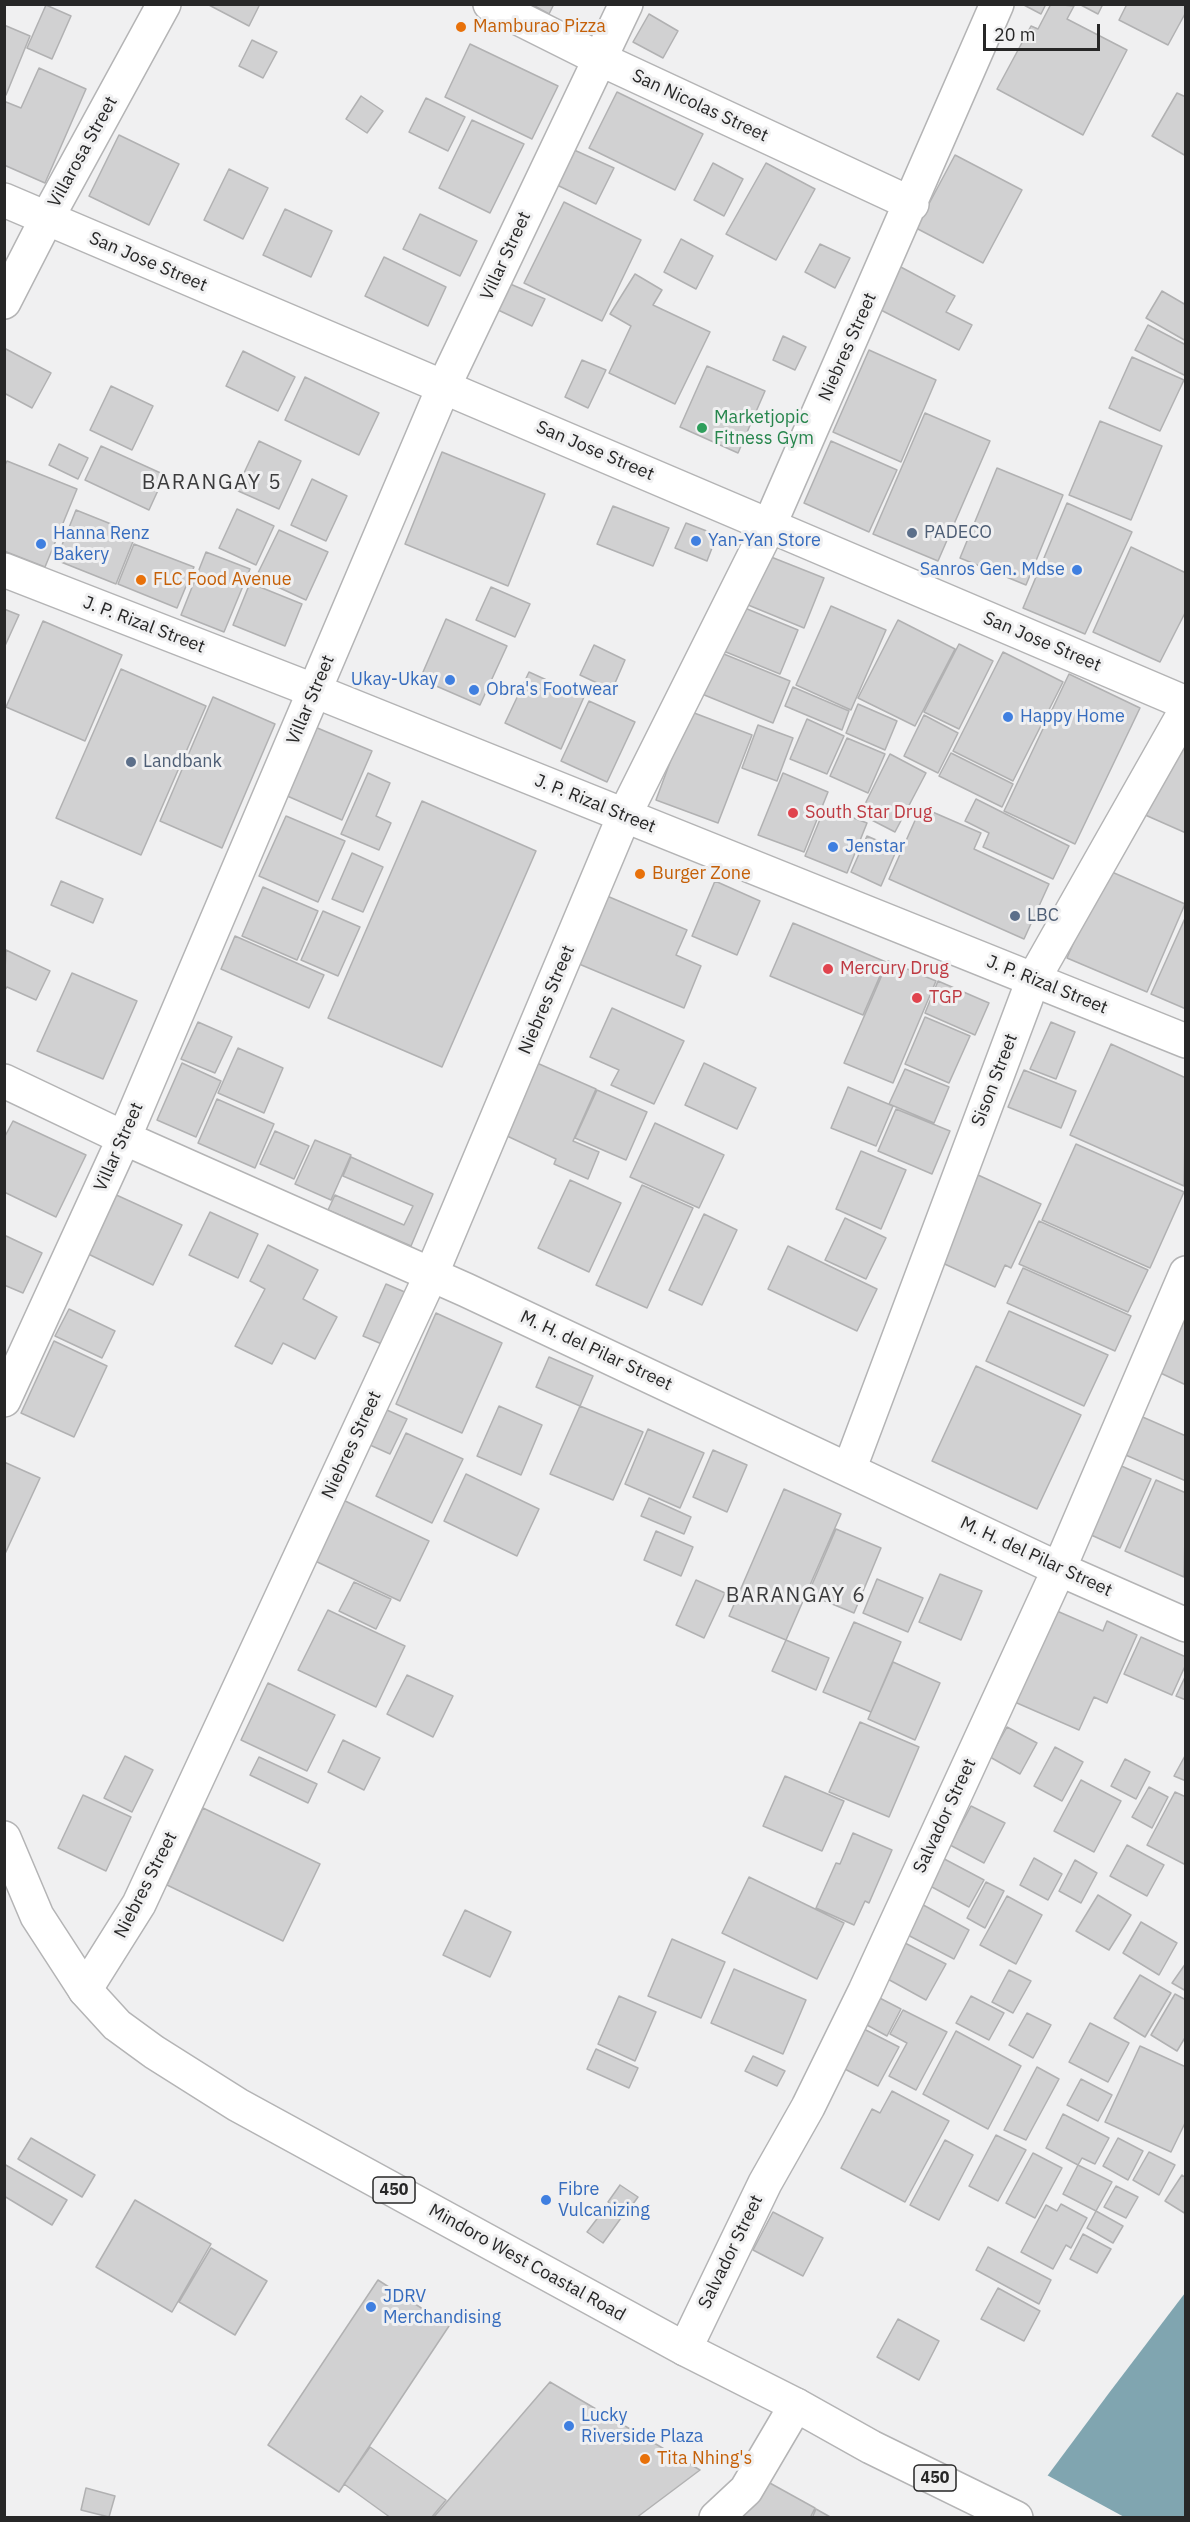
<!DOCTYPE html>
<style>
body{margin:0}
#map{position:relative;width:1190px;height:2522px;overflow:hidden;background:#f0f0f1;font-family:"IBM Plex Sans",sans-serif}
canvas{display:block}
.frame{position:absolute;inset:0;border:6px solid #272727;pointer-events:none}
.scale{position:absolute;left:983px;top:24px;width:117px;height:27px;box-sizing:border-box;border:3px solid #272727;border-top:0;padding-left:8px;font-size:18px;line-height:21px;white-space:nowrap;color:#272727;-webkit-text-stroke:4px #f0f0f1;paint-order:stroke}
</style>
<div id="map">
<canvas width="1190" height="2522"></canvas>
<div class="frame"></div>
<div class="scale">20 m</div>
</div>
<script>
const context = document.querySelector('canvas').getContext('2d');
context.lineJoin = 'round';
function fill(path, color) {
  context.fillStyle = color;
  context.fill(path, 'evenodd');
}
function shape(rows) {
  const path = new Path2D();
  for (const r of rows) {
    path.moveTo(r[0], r[1]);
    for (let i = 2; i < r.length; i += 2) path.lineTo(r[i], r[i + 1]);
  }
  return path;
}
function trace(path, color, width, dash) {
  context.strokeStyle = color;
  context.lineWidth = width;
  context.lineCap = dash ? 'butt' : 'round';
  context.setLineDash(dash || []);
  context.stroke(path);
}
function drawText(font, color, halo, rows, align = 'center') {
  context.font = font + ' "IBM Plex Sans",sans-serif';
  context.lineWidth = 6;
  context.setLineDash([]);
  context.textBaseline = 'middle';
  context.strokeStyle = halo;
  context.fillStyle = color;
  for (const [text, x, y, turn = 0] of rows) {
    context.save();
    context.translate(x, y);
    context.rotate((+turn || 0) * Math.PI / 180);
    context.textAlign = isNaN(turn) ? turn : align;
    if (halo) context.strokeText(text, 0, 0);
    context.fillText(text, 0, 0);
    context.restore();
  }
}
fill(shape([
 [1185,2293,1185,2517,1016,2518,1109,2393]
]), '#80a5b0');
fill(shape([
 [1045,2474,1126,2518,1013,2518]
]), '#f0f0f1');
const building = shape([
 [207,4,260,4,249,26,207,4],
 [531,4,554,4,549,14,531,4],
 [1022,4,1046,4,1041,14,1022,4],
 [1051,4,1074,6,1067,19,1127,50,1083,135,997,89,1031,26,1038,29,1051,4],
 [1079,4,1103,4,1098,14,1079,4],
 [1127,4,1186,4,1186,12,1168,45,1119,20,1127,4],
 [46,5,71,16,52,59,27,48,46,5],
 [649,14,678,31,663,58,633,42,649,14],
 [4,25,30,36,6,95,4,94,4,25],
 [252,40,277,52,263,78,239,66,252,40],
 [470,44,558,86,532,139,445,97,470,44],
 [39,68,86,89,45,183,4,165,4,106,6,102,21,108,39,68],
 [617,92,703,134,675,190,589,148,617,92],
 [1177,93,1186,97,1186,156,1152,136,1177,93],
 [361,96,383,111,367,133,346,119,361,96],
 [426,98,465,117,448,151,409,132,426,98],
 [472,120,524,144,490,213,439,188,472,120],
 [119,135,179,164,149,225,89,196,119,135],
 [572,149,614,168,596,204,555,184,572,149],
 [955,155,1022,190,983,263,916,228,955,155],
 [713,163,743,179,724,216,694,200,713,163],
 [766,163,815,189,776,260,726,234,766,163],
 [229,169,268,188,243,239,204,220,229,169],
 [564,202,641,240,602,321,524,283,564,202],
 [285,209,332,231,311,277,263,255,285,209],
 [420,214,477,241,460,276,403,249,420,214],
 [681,239,713,256,696,289,664,272,681,239],
 [820,244,850,258,835,288,805,272,820,244],
 [384,257,446,287,428,326,365,296,384,257],
 [897,265,955,296,946,312,972,325,959,350,875,307,897,265],
 [635,274,662,290,653,305,710,332,675,404,609,373,631,326,610,314,635,274],
 [508,283,545,299,532,326,496,309,508,283],
 [1162,291,1186,305,1186,341,1146,318,1162,291],
 [1148,325,1186,345,1186,376,1135,350,1148,325],
 [783,336,806,347,795,370,773,360,783,336],
 [4,348,51,373,32,408,4,393,4,348],
 [869,350,936,380,901,462,833,432,869,350],
 [243,351,295,377,278,411,226,386,243,351],
 [1132,357,1184,380,1160,431,1109,408,1132,357],
 [582,360,606,370,588,408,565,397,582,360],
 [707,366,765,391,738,453,680,427,707,366],
 [305,377,379,413,359,455,285,420,305,377],
 [111,386,153,406,132,450,90,430,111,386],
 [925,413,990,441,938,561,873,534,925,413],
 [1100,421,1162,446,1131,520,1069,495,1100,421],
 [259,441,301,461,279,509,236,490,259,441],
 [831,441,897,470,869,532,804,503,831,441],
 [59,444,88,458,78,479,49,465,59,444],
 [101,446,165,475,149,510,85,480,101,446],
 [442,452,545,494,508,586,405,544,442,452],
 [7,461,77,489,45,567,4,551,4,467,7,461],
 [997,468,1063,495,1026,585,960,558,997,468],
 [312,479,347,496,326,541,291,525,312,479],
 [1067,503,1132,532,1085,634,1023,608,1067,503],
 [613,506,669,528,653,566,597,544,613,506],
 [237,509,274,526,256,565,219,548,237,509],
 [76,510,136,534,116,584,56,560,76,510],
 [686,523,717,535,707,561,675,548,686,523],
 [279,530,328,552,306,600,256,577,279,530],
 [134,544,194,567,177,608,118,584,134,544],
 [1131,547,1186,573,1186,611,1160,662,1093,632,1131,547],
 [756,551,824,578,804,628,736,600,756,551],
 [206,552,250,569,224,632,181,615,206,552],
 [250,583,302,604,285,646,233,625,250,583],
 [491,587,530,604,515,637,476,620,491,587],
 [740,606,798,630,780,674,721,650,740,606],
 [831,606,886,630,851,710,796,685,831,606],
 [4,609,19,615,4,648,4,609],
 [446,619,507,646,480,705,420,679,446,619],
 [898,620,955,649,915,726,858,698,898,620],
 [43,621,122,655,85,741,6,707,43,621],
 [959,644,993,661,959,729,924,712,959,644],
 [594,645,625,660,612,690,580,675,594,645],
 [714,650,790,681,773,723,697,692,714,650],
 [1003,652,1063,682,1013,781,953,751,1003,652],
 [121,669,206,706,141,855,56,818,121,669],
 [529,672,584,697,561,749,505,723,529,672],
 [1069,674,1140,708,1075,844,1004,811,1069,674],
 [793,687,849,711,842,730,785,706,793,687],
 [213,697,275,724,222,848,160,821,213,697],
 [589,701,635,722,607,782,561,761,589,701],
 [858,704,897,721,885,750,846,733,858,704],
 [689,711,752,735,718,823,656,800,689,711],
 [924,715,958,733,938,773,904,756,924,715],
 [807,719,844,736,827,774,790,759,807,719],
 [1186,722,1186,833,1143,814,1186,722],
 [758,725,793,738,777,781,742,768,758,725],
 [315,727,372,751,342,820,285,795,315,727],
 [847,738,885,754,868,793,830,776,847,738],
 [951,753,1013,784,1002,807,939,776,951,753],
 [890,754,926,773,895,832,860,814,890,754],
 [368,773,390,783,376,816,391,823,379,850,341,834,368,773],
 [783,773,828,792,804,852,758,835,783,773],
 [976,799,1069,846,1053,879,983,847,989,833,965,821,976,799],
 [422,801,536,851,442,1067,328,1018,422,801],
 [825,807,867,823,847,873,805,856,825,807],
 [921,807,981,833,974,849,1049,884,1024,939,889,879,921,807],
 [286,816,345,841,318,902,259,876,286,816],
 [867,836,897,849,881,886,851,872,867,836],
 [352,853,383,867,363,912,332,899,352,853],
 [1105,869,1185,904,1147,992,1067,958,1105,869],
 [61,881,103,899,93,923,51,905,61,881],
 [715,881,760,901,737,955,692,936,715,881],
 [263,887,318,911,297,960,242,936,263,887],
 [607,896,687,930,676,955,701,966,684,1008,579,964,607,896],
 [323,911,360,927,338,976,301,960,323,911],
 [1186,916,1186,1009,1151,994,1186,916],
 [793,923,886,962,863,1015,770,976,793,923],
 [235,936,324,975,309,1008,221,969,235,936],
 [6,950,50,971,36,1000,7,987,4,991,6,950],
 [888,961,936,981,893,1083,844,1063,888,961],
 [72,973,137,1001,103,1079,37,1051,72,973],
 [938,981,989,1003,975,1035,925,1013,938,981],
 [612,1008,684,1041,654,1104,611,1085,619,1070,590,1057,612,1008],
 [925,1017,970,1036,949,1083,905,1064,925,1017],
 [198,1022,232,1037,215,1073,181,1059,198,1022],
 [1051,1022,1075,1032,1056,1079,1030,1069,1051,1022],
 [1111,1044,1186,1078,1184,1186,1070,1135,1111,1044],
 [238,1048,283,1068,264,1113,218,1093,238,1048],
 [182,1063,221,1081,196,1137,157,1120,182,1063],
 [537,1063,596,1089,573,1141,599,1152,588,1179,554,1164,556,1159,505,1135,537,1063],
 [704,1063,756,1088,737,1129,685,1105,704,1063],
 [905,1069,949,1087,934,1123,889,1104,905,1069],
 [1024,1070,1076,1091,1061,1128,1008,1107,1024,1070],
 [848,1087,893,1106,876,1146,831,1128,848,1087],
 [597,1090,647,1112,626,1160,575,1138,597,1090],
 [217,1099,274,1124,255,1168,198,1143,217,1099],
 [896,1109,950,1131,932,1174,878,1151,896,1109],
 [13,1121,86,1155,56,1217,4,1192,4,1138,13,1121],
 [655,1123,724,1155,699,1208,630,1177,655,1123],
 [275,1131,309,1146,294,1179,260,1164,275,1131],
 [315,1140,351,1155,331,1200,295,1184,315,1140],
 [1076,1144,1184,1192,1150,1268,1042,1220,1076,1144],
 [861,1151,906,1170,881,1229,836,1209,861,1151],
 [351,1157,433,1194,411,1246,328,1210,335,1195,404,1225,413,1206,343,1176,351,1157],
 [978,1175,1041,1204,1011,1268,1005,1265,995,1287,938,1261,978,1175],
 [570,1180,621,1203,589,1272,538,1248,570,1180],
 [642,1185,693,1208,647,1308,596,1285,642,1185],
 [112,1193,182,1225,153,1285,84,1252,112,1193],
 [210,1212,258,1234,238,1278,189,1255,210,1212],
 [704,1214,737,1230,702,1305,669,1290,704,1214],
 [845,1218,886,1238,866,1279,825,1260,845,1218],
 [1039,1221,1148,1270,1128,1312,1019,1264,1039,1221],
 [4,1235,42,1253,23,1293,4,1285,4,1235],
 [268,1245,318,1270,303,1299,337,1317,315,1359,283,1343,272,1364,235,1346,265,1289,250,1281,268,1245],
 [788,1246,877,1289,857,1331,768,1289,788,1246],
 [1023,1268,1131,1316,1115,1351,1007,1303,1023,1268],
 [386,1284,407,1293,384,1345,363,1336,386,1284],
 [69,1309,115,1331,102,1358,55,1336,69,1309],
 [1009,1311,1108,1355,1084,1406,986,1361,1009,1311],
 [436,1313,502,1343,462,1433,396,1404,436,1313],
 [1177,1317,1186,1321,1186,1385,1152,1369,1177,1317],
 [54,1341,107,1366,74,1437,21,1413,54,1341],
 [549,1357,593,1376,580,1406,536,1387,549,1357],
 [976,1366,1081,1415,1037,1509,932,1461,976,1366],
 [378,1406,407,1419,390,1454,361,1441,378,1406],
 [499,1406,542,1425,521,1475,477,1456,499,1406],
 [580,1406,643,1432,613,1500,550,1474,580,1406],
 [1138,1415,1186,1436,1186,1481,1121,1453,1138,1415],
 [648,1429,704,1453,680,1508,625,1484,648,1429],
 [406,1433,463,1459,432,1523,376,1496,406,1433],
 [713,1450,747,1465,727,1512,693,1497,713,1450],
 [1110,1461,1151,1479,1120,1548,1080,1530,1110,1461],
 [4,1462,40,1478,4,1556,4,1462],
 [466,1474,539,1509,517,1556,444,1521,466,1474],
 [1156,1480,1186,1493,1184,1577,1125,1551,1156,1480],
 [784,1489,841,1514,786,1640,729,1616,784,1489],
 [649,1498,691,1517,684,1534,641,1516,649,1498],
 [341,1499,429,1541,400,1601,313,1560,341,1499],
 [836,1529,881,1548,854,1613,808,1594,836,1529],
 [656,1531,693,1547,681,1576,644,1560,656,1531],
 [940,1574,982,1591,961,1640,919,1622,940,1574],
 [877,1579,923,1598,908,1632,863,1613,877,1579],
 [696,1580,725,1593,704,1638,676,1625,696,1580],
 [354,1582,391,1599,376,1629,339,1611,354,1582],
 [1050,1608,1103,1631,1107,1621,1137,1635,1107,1703,1094,1697,1079,1730,1010,1700,1050,1608],
 [328,1610,405,1646,376,1707,298,1670,328,1610],
 [854,1622,901,1642,871,1712,823,1692,854,1622],
 [1141,1637,1186,1657,1186,1664,1172,1695,1124,1674,1141,1637],
 [786,1640,829,1658,816,1690,772,1671,786,1640],
 [893,1662,940,1683,915,1740,868,1719,893,1662],
 [407,1675,453,1696,433,1737,387,1714,407,1675],
 [1186,1675,1186,1700,1176,1696,1186,1675],
 [268,1683,335,1715,307,1771,241,1740,268,1683],
 [860,1722,919,1747,889,1817,829,1792,860,1722],
 [1007,1727,1037,1743,1020,1774,990,1757,1007,1727],
 [343,1740,380,1758,364,1790,328,1772,343,1740],
 [1055,1747,1083,1762,1062,1801,1034,1786,1055,1747],
 [1186,1754,1186,1781,1174,1776,1186,1754],
 [125,1756,153,1770,132,1812,104,1798,125,1756],
 [259,1757,317,1784,308,1803,250,1775,259,1757],
 [1125,1759,1150,1772,1136,1799,1111,1786,1125,1759],
 [785,1776,844,1801,822,1851,763,1826,785,1776],
 [1081,1780,1121,1801,1094,1852,1054,1831,1081,1780],
 [1149,1787,1168,1797,1152,1828,1132,1817,1149,1787],
 [1175,1792,1186,1797,1186,1865,1147,1845,1175,1792],
 [83,1795,131,1817,106,1871,58,1848,83,1795],
 [971,1806,1005,1823,984,1863,950,1845,971,1806],
 [203,1808,320,1864,283,1941,167,1885,203,1808],
 [853,1833,892,1850,869,1903,865,1901,854,1925,816,1908,836,1863,840,1864,853,1833],
 [1127,1845,1164,1865,1147,1896,1110,1876,1127,1845],
 [933,1853,984,1880,969,1907,919,1880,933,1853],
 [1034,1858,1062,1874,1048,1900,1020,1885,1034,1858],
 [1075,1860,1097,1873,1081,1903,1059,1891,1075,1860],
 [749,1877,844,1923,817,1979,722,1933,749,1877],
 [986,1882,1004,1891,985,1928,967,1918,986,1882],
 [1098,1895,1131,1915,1109,1950,1076,1931,1098,1895],
 [1007,1896,1042,1915,1016,1964,980,1945,1007,1896],
 [916,1901,969,1930,954,1959,900,1931,916,1901],
 [465,1910,511,1932,490,1977,443,1955,465,1910],
 [1141,1922,1177,1943,1159,1975,1123,1953,1141,1922],
 [672,1939,725,1962,701,2018,648,1996,672,1939],
 [903,1942,946,1964,926,2000,884,1977,903,1942],
 [1186,1963,1186,1991,1172,1983,1186,1963],
 [734,1969,806,2000,783,2054,711,2023,734,1969],
 [1009,1970,1031,1981,1013,2013,992,2002,1009,1970],
 [1140,1975,1171,1993,1145,2037,1114,2018,1140,1975],
 [870,1993,901,2009,887,2036,856,2019,870,1993],
 [1175,1994,1186,2000,1186,2036,1177,2051,1151,2035,1175,1994],
 [619,1996,656,2012,635,2061,598,2044,619,1996],
 [971,1996,1004,2013,989,2040,956,2023,971,1996],
 [903,2010,947,2032,916,2090,889,2076,907,2043,890,2034,903,2010],
 [1027,2013,1051,2025,1033,2058,1009,2045,1027,2013],
 [1090,2023,1129,2043,1108,2082,1069,2062,1090,2023],
 [856,2025,899,2047,878,2086,835,2064,856,2025],
 [956,2031,1021,2066,988,2129,923,2094,956,2031],
 [1140,2046,1186,2067,1186,2121,1171,2152,1105,2122,1140,2046],
 [596,2049,638,2068,629,2088,587,2069,596,2049],
 [753,2056,785,2071,777,2086,745,2071,753,2056],
 [1037,2067,1059,2079,1026,2140,1004,2130,1037,2067],
 [1081,2079,1112,2095,1098,2121,1067,2105,1081,2079],
 [892,2091,949,2121,905,2202,841,2168,872,2109,880,2113,892,2091],
 [1063,2114,1109,2138,1095,2164,1082,2158,1078,2165,1046,2148,1063,2114],
 [996,2135,1026,2150,998,2201,969,2186,996,2135],
 [31,2138,95,2175,82,2197,18,2159,31,2138],
 [1118,2138,1143,2151,1128,2180,1103,2166,1118,2138],
 [945,2140,973,2155,939,2220,910,2205,945,2140],
 [1149,2152,1175,2165,1159,2195,1133,2180,1149,2152],
 [1033,2153,1062,2168,1035,2218,1006,2203,1033,2153],
 [4,2164,67,2200,52,2225,4,2196,4,2164],
 [1078,2165,1112,2182,1096,2211,1063,2194,1078,2165],
 [1182,2175,1186,2178,1186,2214,1165,2201,1182,2175],
 [620,2185,638,2197,625,2215,608,2202,620,2185],
 [1116,2186,1138,2197,1126,2218,1104,2207,1116,2186],
 [135,2200,211,2244,172,2312,96,2267,135,2200],
 [1061,2204,1087,2218,1071,2248,1066,2245,1053,2269,1021,2252,1046,2205,1057,2211,1061,2204],
 [606,2207,621,2218,603,2243,587,2232,606,2207],
 [1096,2211,1123,2226,1113,2243,1087,2228,1096,2211],
 [773,2212,823,2238,803,2276,753,2250,773,2212],
 [1083,2234,1111,2249,1097,2273,1070,2259,1083,2234],
 [988,2247,1051,2280,1039,2304,976,2270,988,2247],
 [211,2248,267,2281,235,2335,179,2302,211,2248],
 [378,2280,449,2326,339,2492,268,2445,378,2280],
 [998,2288,1040,2311,1024,2341,981,2319,998,2288],
 [898,2319,939,2341,919,2380,877,2357,898,2319],
 [550,2382,700,2470,636,2518,433,2518,550,2382],
 [370,2447,446,2500,431,2518,391,2518,344,2484,370,2447],
 [759,2477,815,2508,810,2518,747,2518,739,2513,759,2477],
 [86,2488,115,2496,109,2517,81,2510,86,2488],
 [816,2509,832,2518,812,2518,816,2509]
]);
fill(building, '#d1d1d2');
trace(building, '#b1b1b2', 1.5);
const street = shape([
 [490,4,600,59,912,204],
 [4,302,46,220,164,4],
 [4,1081,124,1138,466,1290,1059,1569,1186,1625],
 [4,1400,124,1138,444,386,626,4],
 [849,1470,1033,980,1186,710],
 [85,1990,139,1904,431,1275,624,816,769,526,997,4],
 [685,2349,765,2183,808,2107,865,1991,1059,1569,1186,1273],
 [716,2518,746,2490,796,2405]
]);
const secondary = shape([
 [4,200,1186,703],
 [4,570,315,691,1186,1041]
]);
const primary = shape([
 [4,1838,37,1916,85,1990,117,2025,154,2052,238,2105,685,2349,796,2405,871,2447,1016,2518]
]);
trace(street, '#b4b4b5', 36);
trace(secondary, '#b4b4b5', 36);
trace(primary, '#b4b4b5', 36);
trace(street, '#fff', 33);
trace(secondary, '#fff', 33);
trace(primary, '#fff', 33);
for (const [x, y, r, color] of [
 [461,27,6,"#e8710a"],
 [702,428,6,"#2e9e5b"],
 [912,533,6,"#5c6f8a"],
 [696,541,6,"#3f7fe0"],
 [41,544,6,"#3f7fe0"],
 [1077,570,6,"#3f7fe0"],
 [141,580,6,"#e8710a"],
 [450,680,6,"#3f7fe0"],
 [474,690,6,"#3f7fe0"],
 [1008,717,6,"#3f7fe0"],
 [131,762,6,"#5c6f8a"],
 [793,813,6,"#e0444e"],
 [833,847,6,"#3f7fe0"],
 [640,874,6,"#e8710a"],
 [1015,916,6,"#5c6f8a"],
 [828,969,6,"#e0444e"],
 [917,998,6,"#e0444e"],
 [546,2200,6,"#3f7fe0"],
 [371,2307,6,"#3f7fe0"],
 [569,2426,6,"#3f7fe0"],
 [645,2459,6,"#e8710a"]
]) {
  const dot = new Path2D();
  dot.arc(x, y, r, 0, 2 * Math.PI);
  context.fillStyle = color;
  context.fill(dot);
  trace(dot, '#f0f0f1', 2);
}
for (const [x, y, w] of [
 [394,2190,42],
 [935,2478,42]
]) {
  const box = new Path2D();
  box.roundRect(x - w / 2, y - 13, w, 26, 4.5);
  context.fillStyle = '#f0f0f1';
  context.fill(box);
  trace(box, '#272727', 1.5);
}
drawText('bold 16px', '#272727', null, [
 ["450",394,2190],
 ["450",935,2478]
]);
drawText('18px', '#c56008', '#f0f0f1', [
 ["Mamburao Pizza",473,27],
 ["FLC Food Avenue",153,580],
 ["Burger Zone",652,874],
 ["Tita Nhing's",657,2459]
], 'left');
drawText('18px', '#272727', '#f0f0f1', [
 ["San Nicolas Street",700,106,25],
 ["Villarosa Street",83,152,-61],
 ["Villar Street",506,256,-65],
 ["San Jose Street",148,262,23],
 ["Niebres Street",848,347,-66],
 ["San Jose Street",595,451,23],
 ["J. P. Rizal Street",144,625,21],
 ["San Jose Street",1042,642,23],
 ["Villar Street",311,700,-67],
 ["J. P. Rizal Street",595,804,22],
 ["J. P. Rizal Street",1047,985,22],
 ["Niebres Street",547,1000,-67],
 ["Sison Street",995,1080,-69],
 ["Villar Street",119,1147,-66],
 ["M. H. del Pilar Street",596,1351,25],
 ["Niebres Street",352,1445,-65],
 ["M. H. del Pilar Street",1036,1557,25],
 ["Salvador Street",945,1816,-65],
 ["Niebres Street",146,1885,-63],
 ["Salvador Street",731,2252,-64],
 ["Mindoro West Coastal Road",527,2263,29]
]);
drawText('18px', '#27864d', '#f0f0f1', [
 ["Marketjopic",714,418],
 ["Fitness Gym",714,439]
], 'left');
drawText('18px', '#4e5e75', '#f0f0f1', [
 ["PADECO",924,533],
 ["Landbank",143,762],
 ["LBC",1027,916]
], 'left');
drawText('18px', '#366cbe', '#f0f0f1', [
 ["Hanna Renz",53,534],
 ["Bakery",53,555],
 ["Yan-Yan Store",708,541],
 ["Sanros Gen. Mdse",1065,570,"right"],
 ["Ukay-Ukay",438,680,"right"],
 ["Obra's Footwear",486,690],
 ["Happy Home",1020,717],
 ["Jenstar",845,847],
 ["Fibre",558,2190],
 ["Vulcanizing",558,2211],
 ["JDRV",383,2297],
 ["Merchandising",383,2318],
 ["Lucky",581,2416],
 ["Riverside Plaza",581,2437]
], 'left');
drawText('18px', '#be3a42', '#f0f0f1', [
 ["South Star Drug",805,813],
 ["Mercury Drug",840,969],
 ["TGP",929,998]
], 'left');
context.letterSpacing = '1.5px';
drawText('21px', '#3c3c3d', '#f0f0f1', [
 ["BARANGAY 5",212,483],
 ["BARANGAY 6",796,1596]
]);
context.letterSpacing = '0px';
</script>
